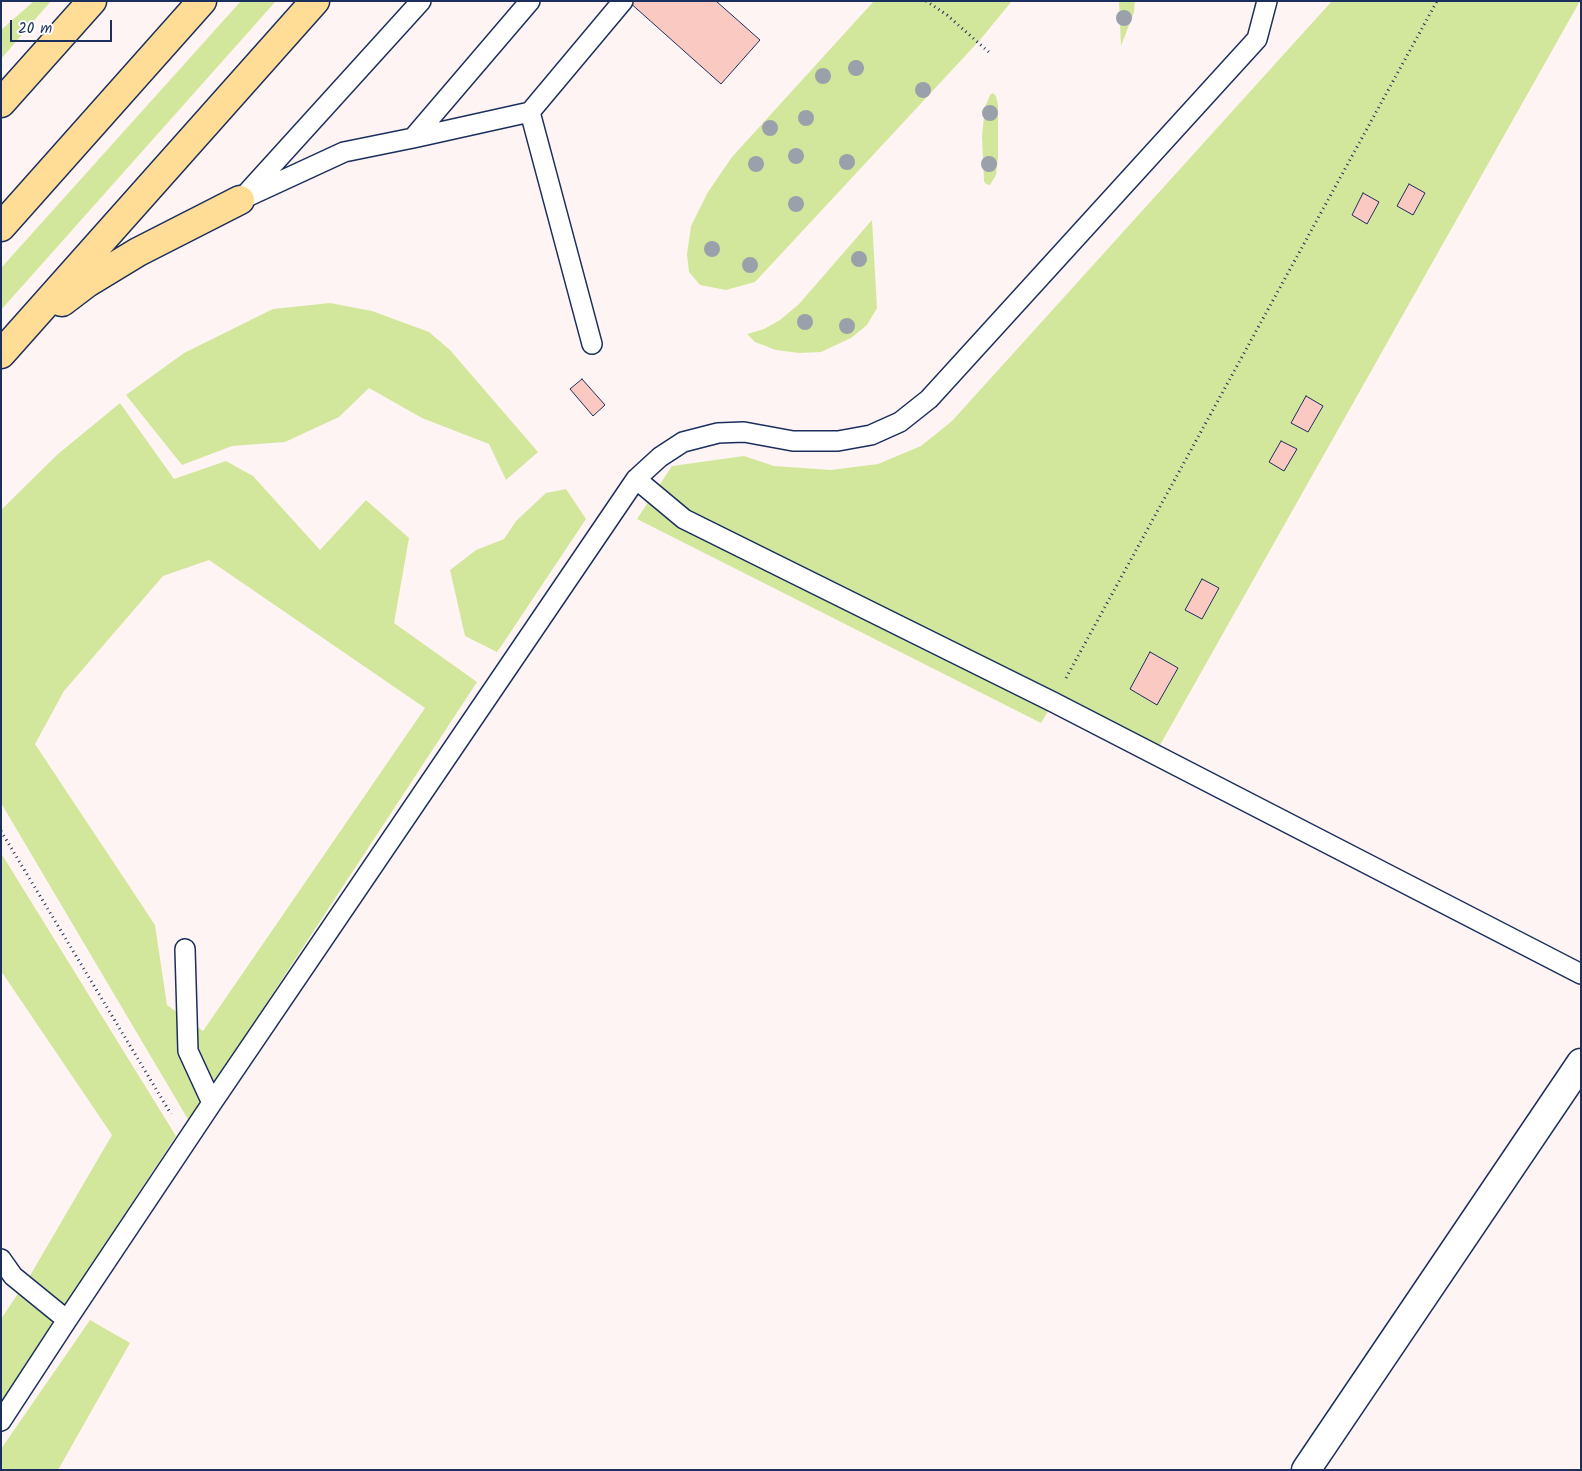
<!DOCTYPE html>
<style>
body{margin:0}
#map{position:relative;width:1582px;height:1471px;overflow:hidden;background:#fef4f3;font-family:Kalam,sans-serif}
canvas{display:block}
.frame{position:absolute;inset:0;border:2px solid #1b2f5e;pointer-events:none}
.scale{position:absolute;left:10px;top:20px;width:102px;height:22px;box-sizing:border-box;border:2px solid #1b2f5e;border-top:0;padding-left:6px;font-size:15px;line-height:18px;white-space:nowrap;color:#1b2f5e;-webkit-text-stroke:4px #fff;paint-order:stroke}
</style>
<div id="map">
<canvas width="1582" height="1471"></canvas>
<div class="frame"></div>
<div class="scale">20 m</div>
</div>
<script>
const context = document.querySelector('canvas').getContext('2d');
context.lineJoin = 'round';
function fill(path, color) {
  context.fillStyle = color;
  context.fill(path, 'evenodd');
}
function shape(rows) {
  const path = new Path2D();
  for (const r of rows) {
    path.moveTo(r[0], r[1]);
    for (let i = 2; i < r.length; i += 2) path.lineTo(r[i], r[i + 1]);
  }
  return path;
}
function trace(path, color, width, dash) {
  context.strokeStyle = color;
  context.lineWidth = width;
  context.lineCap = dash ? 'butt' : 'round';
  context.setLineDash(dash || []);
  context.stroke(path);
}
fill(shape([
 [34,1,51,1,1,59,1,30],
 [241,1,276,1,1,310,1,268],
 [874,1,1012,1,979,41,755,282,726,290,700,285,689,272,687,254,691,226,708,192,732,157],
 [1119,1,1135,1,1134,12,1121,46],
 [1332,1,1580,1,1155,754,1053,703,1041,723,637,519,672,466,744,456,774,466,831,470,878,464,921,446,952,421],
 [993,93,996,96,998,105,998,158,996,175,990,185,986,184,984,181,982,136,985,107,990,95],
 [872,220,877,308,867,325,851,338,821,352,799,353,776,350,755,342,747,334,764,329,780,320,799,304],
 [330,303,372,311,429,332,450,350,538,452,506,480,489,444,422,418,369,388,339,417,285,442,232,446,182,465,126,395,184,353,273,309],
 [120,403,174,479,226,461,253,476,320,550,366,500,409,538,394,623,477,682,189,1121,1,803,1,510,58,454],
 [209,560,425,708,203,1031,167,1005,155,925,35,744,64,691,163,576],
 [566,489,586,519,502,645,497,652,465,636,450,570,476,550,504,539,516,521,546,493],
 [1,853,176,1136,63,1307,28,1279,112,1135,1,971],
 [19,1292,54,1320,1,1402,1,1319],
 [90,1320,130,1343,58,1470,1,1470,1,1449]
]), '#d3e79c');
const building = shape([
 [628,1,716,1,760,40,721,84,628,1],
 [1409,184,1425,193,1413,215,1397,206,1409,184],
 [1363,193,1379,202,1367,224,1352,215,1363,193],
 [582,379,605,405,593,416,570,389,582,379],
 [1306,396,1323,406,1308,432,1291,423,1306,396],
 [1281,441,1297,449,1284,471,1269,462,1281,441],
 [1202,579,1219,588,1202,619,1185,610,1202,579],
 [1150,652,1178,668,1157,705,1130,689,1150,652]
]);
fill(building, '#facac2');
trace(building, '#1b2f5e', 1);
const lane = shape([
 [530,112,592,344],
 [413,138,530,112,623,1],
 [246,194,421,1],
 [240,200,344,152,413,138,530,1],
 [636,479,684,519,1053,702,1581,974],
 [185,949,188,1051,212,1103],
 [1,1259,13,1276,67,1320],
 [1,1421,67,1320,212,1103,636,479,660,457,683,442,718,433,744,432,793,441,838,441,871,435,900,422,929,399,1257,39,1267,1]
]);
const street = shape([
 [1306,1470,1581,1063]
]);
const highway = shape([
 [1,103,92,1],
 [1,227,202,1],
 [62,302,87,283,138,252,240,200],
 [1,354,315,1]
]);
trace(lane, '#1b2f5e', 22);
trace(street, '#1b2f5e', 31);
trace(highway, '#1b2f5e', 31);
trace(shape([
 [926,1,947,15,991,54],
 [1066,678,1437,1],
 [1,831,171,1114]
]), '#1b2f5e', 3, [1, 4]);
trace(lane, '#fff', 19);
trace(street, '#fff', 28);
trace(highway, '#ffdd96', 28);
context.fillStyle = '#9aa1aa';
for (const [x, y] of [
 [1124,18],
 [856,68],
 [823,76],
 [923,90],
 [990,113],
 [806,118],
 [770,128],
 [796,156],
 [847,162],
 [756,164],
 [989,164],
 [796,204],
 [712,249],
 [859,259],
 [750,265],
 [805,322],
 [847,326]
]) {
  context.beginPath();
  context.arc(x, y, 8, 0, 2 * Math.PI);
  context.fill();
}
</script>
